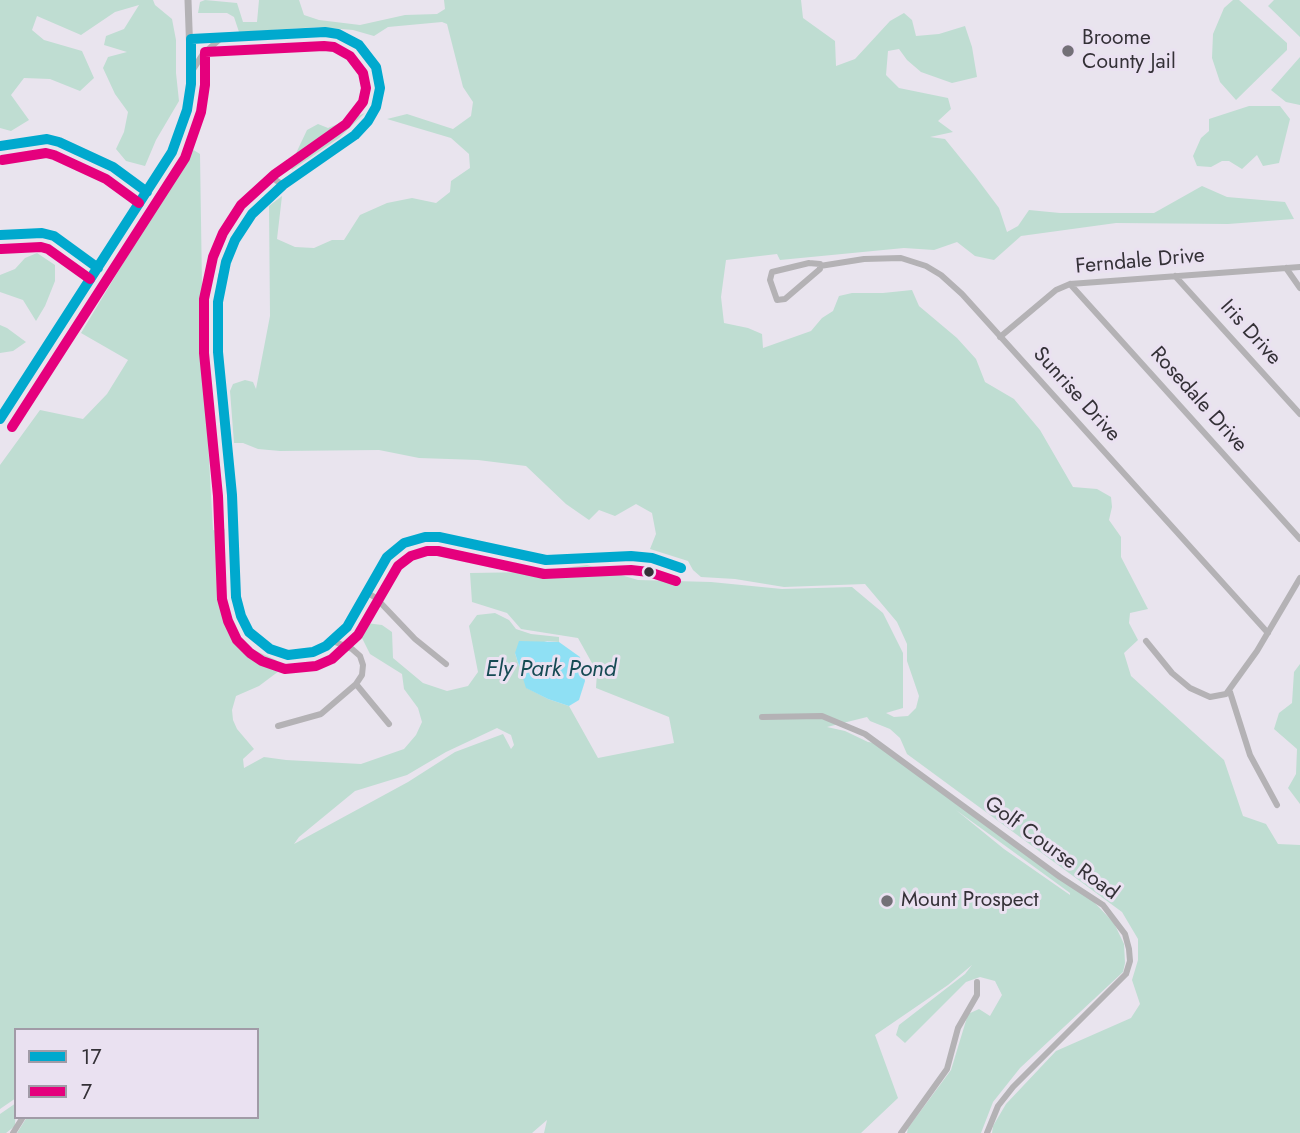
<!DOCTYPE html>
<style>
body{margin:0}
#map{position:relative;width:1300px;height:1133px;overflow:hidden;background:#e9e4ee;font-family:Jost,sans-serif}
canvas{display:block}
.legend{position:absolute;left:14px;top:1028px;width:245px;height:91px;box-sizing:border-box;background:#eae1f1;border:2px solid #a19ba7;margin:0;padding:9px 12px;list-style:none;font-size:21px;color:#343137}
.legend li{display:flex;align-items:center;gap:14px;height:35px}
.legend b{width:35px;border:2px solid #a19ba7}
</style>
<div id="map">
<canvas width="1300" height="1133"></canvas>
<ul class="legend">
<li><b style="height:9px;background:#00a9ce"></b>17</li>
<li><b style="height:9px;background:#e5007d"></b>7</li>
</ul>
</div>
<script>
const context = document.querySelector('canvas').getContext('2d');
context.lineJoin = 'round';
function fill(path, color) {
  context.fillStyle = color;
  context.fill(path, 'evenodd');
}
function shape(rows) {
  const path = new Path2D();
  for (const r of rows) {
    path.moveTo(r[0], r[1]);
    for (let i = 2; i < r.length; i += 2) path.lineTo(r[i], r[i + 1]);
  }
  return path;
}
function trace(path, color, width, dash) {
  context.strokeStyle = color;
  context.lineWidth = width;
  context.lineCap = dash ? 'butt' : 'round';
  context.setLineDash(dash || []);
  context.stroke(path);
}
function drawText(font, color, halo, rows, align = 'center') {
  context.font = font + ' Jost,sans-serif';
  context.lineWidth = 6;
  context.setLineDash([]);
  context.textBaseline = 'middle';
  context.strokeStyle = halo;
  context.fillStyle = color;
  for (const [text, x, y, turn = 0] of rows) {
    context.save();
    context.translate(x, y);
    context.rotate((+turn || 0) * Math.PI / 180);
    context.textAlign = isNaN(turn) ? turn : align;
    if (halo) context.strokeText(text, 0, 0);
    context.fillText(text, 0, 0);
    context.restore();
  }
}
fill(shape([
 [0,0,153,0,155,5,172,19,176,40,176,73,179,101,156,140,145,166,126,161,116,149,124,132,128,112,115,94,103,68,108,57,127,52,104,45,106,36,124,29,139,5,115,12,81,35,37,16,32,30,44,40,82,51,94,78,80,91,50,79,24,78,11,95,29,120,11,131,0,128],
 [205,0,237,3,243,22,257,22,259,0,299,0,304,15,319,20,360,25,405,15,437,14,445,9,444,0,801,0,803,18,835,41,836,66,855,59,890,21,904,13,912,20,916,36,939,34,965,26,972,47,977,77,952,83,921,72,907,60,899,49,888,51,886,75,899,88,948,98,951,109,938,121,953,132,930,137,945,139,975,176,999,208,1007,232,1018,226,1029,210,1060,213,1154,213,1202,186,1227,197,1285,202,1294,219,1228,224,1116,223,1021,236,994,260,975,256,957,242,934,250,904,248,780,260,777,254,726,260,721,297,724,323,748,328,762,334,763,348,811,331,822,318,833,311,839,296,852,293,883,293,912,290,919,306,957,338,976,359,985,382,1014,399,1040,430,1073,487,1097,489,1111,497,1112,507,1109,520,1121,537,1121,557,1148,609,1130,613,1129,623,1138,640,1124,653,1131,676,1224,760,1243,816,1266,824,1278,844,1300,845,1300,1133,992,1133,993,1126,1006,1104,1056,1051,1131,1018,1140,1004,1132,980,1138,960,1138,939,1122,912,907,754,900,738,890,729,870,721,867,717,827,727,845,731,868,742,875,743,1093,901,1114,923,1124,944,1125,963,1123,972,1020,1068,993,1102,981,1133,907,1133,908,1128,951,1070,968,1014,979,1009,990,1016,1002,995,995,981,980,977,966,982,905,1043,896,1035,899,1025,965,974,972,965,948,985,875,1035,898,1098,861,1133,544,1133,547,1120,532,1133,17,1133,27,1117,257,1117,257,1030,16,1030,16,1098,0,1109,0,465,40,410,83,419,107,394,128,360,81,333,192,149,200,154,203,353,213,530,223,532,225,528,224,599,229,616,240,636,252,649,276,660,283,668,259,686,236,696,232,710,233,720,237,729,254,749,243,759,244,768,264,757,286,760,361,764,404,749,416,735,422,722,418,708,404,689,402,674,370,654,361,636,366,623,382,625,392,632,393,658,423,683,447,691,468,686,478,672,469,626,477,615,495,613,509,620,516,629,531,634,559,637,559,642,547,641,515,653,518,663,527,688,548,699,569,706,598,758,674,743,669,717,596,688,597,672,578,638,521,629,507,613,472,602,470,573,533,572,587,565,638,580,711,582,782,589,852,587,883,613,903,653,903,708,886,713,894,717,908,716,916,708,919,696,907,661,907,644,897,622,865,584,784,587,735,579,701,577,693,570,688,561,650,549,656,534,652,513,636,504,615,516,599,510,589,520,566,504,526,466,478,460,419,458,379,450,280,451,258,449,243,443,234,443,230,391,233,384,245,380,253,382,256,389,270,316,269,206,282,196,277,239,295,247,314,248,332,240,344,240,360,215,387,203,412,198,436,203,450,192,451,181,470,168,469,154,451,138,387,119,407,114,453,129,471,116,473,102,463,87,447,24,442,22,388,27,374,36,353,30,318,27,239,32,234,17,227,13,198,13,200,2],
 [497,728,511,735,514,745,511,749,503,734,455,752,408,782,294,844,299,837,355,791,407,775,446,752],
 [956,810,1070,893,1070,895,1004,849],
 [1233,0,1239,0,1287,43,1287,50,1236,100,1220,82,1212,58,1213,34,1224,8],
 [1274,0,1300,0,1300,37,1268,6],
 [1300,57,1300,105,1286,102,1271,90],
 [1249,106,1280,106,1290,119,1279,163,1263,166,1257,155,1242,169,1229,161,1222,161,1211,167,1197,166,1193,156,1201,138,1209,131,1209,119],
 [365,113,339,138,292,170,290,166,307,130,318,124,328,128],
 [37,253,55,265,55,281,45,306,36,321,23,300,0,292,0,275,15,269,25,258],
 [0,325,7,328,26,342,13,351,0,353],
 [1300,664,1300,804,1288,788,1296,774,1297,749,1274,729,1279,713,1292,703,1294,672],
 [16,1103,15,1126,6,1133,0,1133,0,1114]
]), '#bfddd2');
fill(shape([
 [519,641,559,642,580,657,585,681,579,700,569,706,548,699,526,688,515,653]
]), '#8fe0f4');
trace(shape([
 [191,39,325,32,338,34,354,41,365,50,376,67,379,77,379,98,368,121,355,135,283,185,252,214,235,240,221,276,218,302,218,352,232,495,236,597,241,616,249,632,259,642,270,649,288,655,313,652,326,646,347,627,387,557,404,543,425,537,439,537,546,560,631,556,652,558,681,568],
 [192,71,203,54,221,38],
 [271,177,283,185],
 [809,263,820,264,820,269,785,299,777,300,770,280,772,272,809,263],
 [820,266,864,259,901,258,926,266,941,275,962,294,1268,633],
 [1286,268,1300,288],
 [1175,276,1300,414],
 [1070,284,1300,539],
 [1000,337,1056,290,1070,284,1300,267],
 [366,592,376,598,415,639,446,664],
 [1146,641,1172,673,1190,688,1210,697,1226,694,1257,651,1300,578],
 [356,684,389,724],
 [1230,692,1250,755,1277,805],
 [762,717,822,716,865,734,1060,877,1103,905,1125,934,1129,949,1130,961,1126,974,1013,1087,998,1106,987,1133],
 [278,726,321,714,356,684,362,675,363,665,360,656,352,649,333,641],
 [13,1133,23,1117],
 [901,1133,947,1069,958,1028,977,995,977,982]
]), '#b4b2b5', 6);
trace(shape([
 [0,419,172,152,187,110,191,84,188,0]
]), '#b4b2b5', 7);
trace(shape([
 [0,146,47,139,59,142,113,167,147,192],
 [0,235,42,233,54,236,98,268],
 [0,419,172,152,187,110,191,84,191,39,325,32,338,34,359,45,376,67,380,88,376,107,368,121,355,135,283,185,252,214,235,240,226,262,218,302,218,352,232,495,236,597,241,616,249,632,270,649,288,655,313,652,326,646,347,627,387,557,404,543,425,537,439,537,546,560,631,556,652,558,681,568]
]), '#00a9ce', 10);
trace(shape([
 [2,160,46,153,54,155,106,179,139,203],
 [1,249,41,247,48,249,90,279],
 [12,427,185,158,201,112,205,85,205,52,324,46,334,47,350,56,363,73,366,88,363,102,346,124,275,174,241,205,223,233,213,257,204,299,204,353,218,496,222,599,228,621,237,640,250,653,262,661,285,669,316,666,332,659,358,635,398,566,411,556,427,551,438,551,544,574,631,570,649,572,676,581]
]), '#e5007d', 10);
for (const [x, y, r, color] of [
 [1068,51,7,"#737077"],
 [649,572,6,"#343137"],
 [887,901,7,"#737077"]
]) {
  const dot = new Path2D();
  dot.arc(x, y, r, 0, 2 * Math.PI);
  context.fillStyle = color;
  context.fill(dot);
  trace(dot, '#eae1f1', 2.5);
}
drawText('21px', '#343137', '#eae1f1', [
 ["Broome",1082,39],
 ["County Jail",1082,63],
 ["Mount Prospect",901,901]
], 'left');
drawText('21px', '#343137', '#eae1f1', [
 ["Ferndale Drive",1140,262,-5],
 ["Iris Drive",1250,333,48],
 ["Sunrise Drive",1076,395,48],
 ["Rosedale Drive",1198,400,48],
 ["Golf Course Road",1051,849,36]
]);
drawText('italic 23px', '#164a54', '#eae1f1', [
 ["Ely Park Pond",551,670]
]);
</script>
